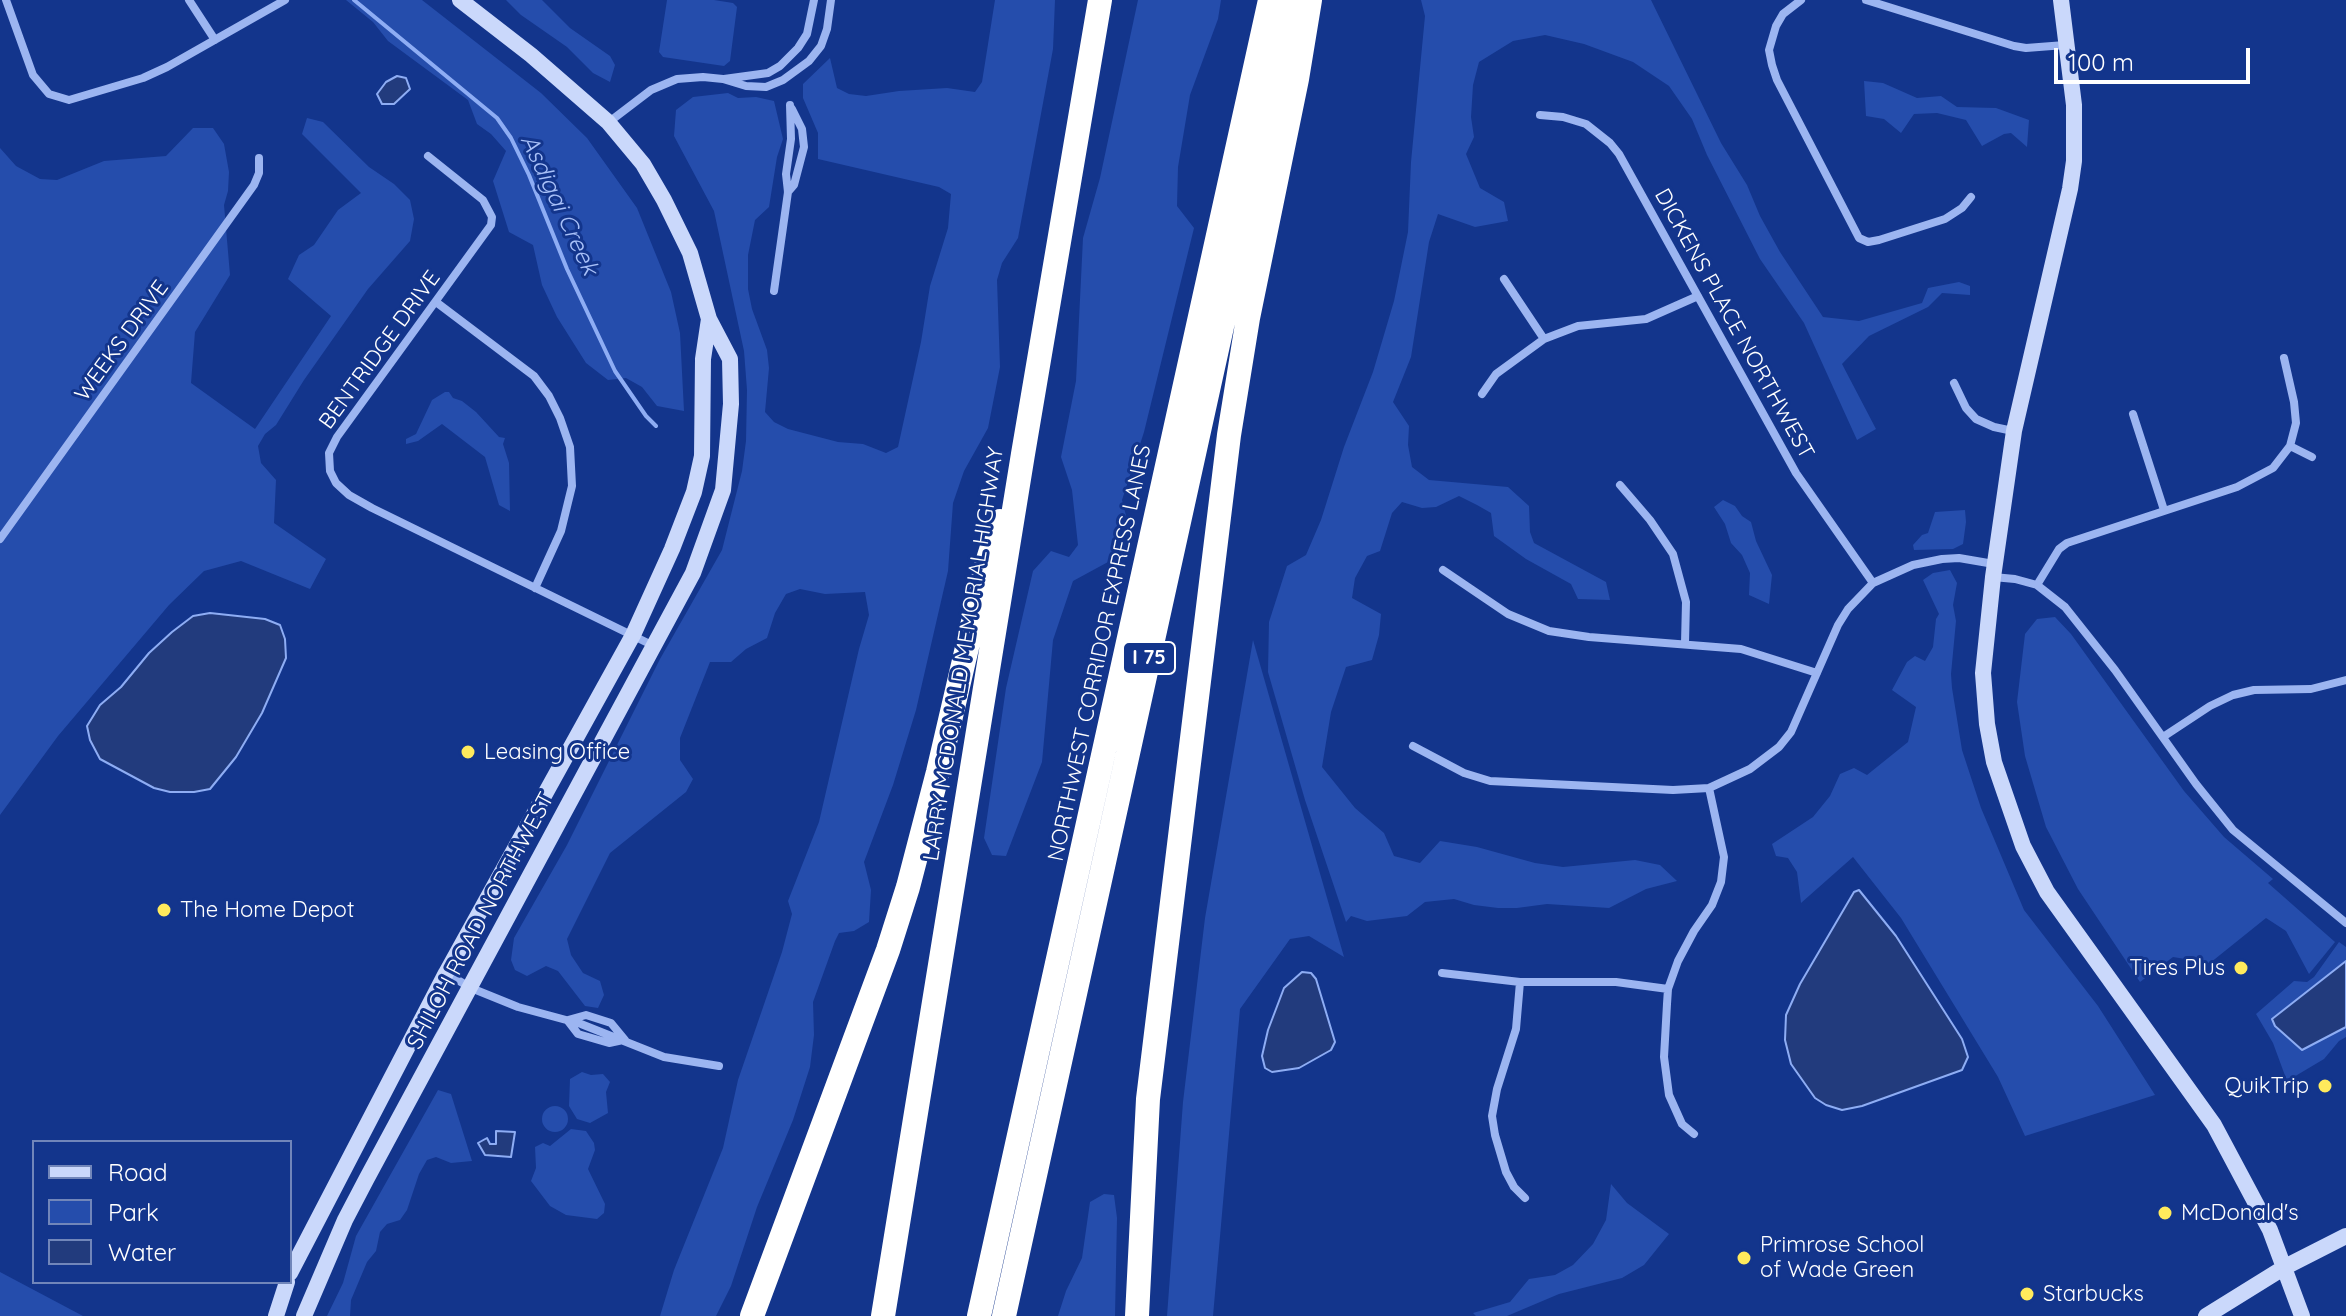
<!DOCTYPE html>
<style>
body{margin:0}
#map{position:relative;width:2346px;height:1316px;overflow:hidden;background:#13358c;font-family:Quicksand,sans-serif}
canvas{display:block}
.legend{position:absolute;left:32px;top:1140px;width:260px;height:144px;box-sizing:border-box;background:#13358c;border:2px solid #7186ba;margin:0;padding:10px 14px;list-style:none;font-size:24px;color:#fff}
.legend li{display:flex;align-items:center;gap:16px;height:40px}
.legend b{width:40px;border:2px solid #7186ba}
.scale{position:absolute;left:2054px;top:48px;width:196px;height:36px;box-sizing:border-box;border:4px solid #fff;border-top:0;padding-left:10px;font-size:24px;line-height:28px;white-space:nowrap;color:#fff;-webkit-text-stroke:6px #13358c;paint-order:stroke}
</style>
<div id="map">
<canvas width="2346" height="1316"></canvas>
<ul class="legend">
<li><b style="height:10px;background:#cad8fb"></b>Road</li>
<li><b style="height:22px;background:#254dac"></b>Park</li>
<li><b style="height:22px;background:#223b7d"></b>Water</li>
</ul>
<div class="scale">100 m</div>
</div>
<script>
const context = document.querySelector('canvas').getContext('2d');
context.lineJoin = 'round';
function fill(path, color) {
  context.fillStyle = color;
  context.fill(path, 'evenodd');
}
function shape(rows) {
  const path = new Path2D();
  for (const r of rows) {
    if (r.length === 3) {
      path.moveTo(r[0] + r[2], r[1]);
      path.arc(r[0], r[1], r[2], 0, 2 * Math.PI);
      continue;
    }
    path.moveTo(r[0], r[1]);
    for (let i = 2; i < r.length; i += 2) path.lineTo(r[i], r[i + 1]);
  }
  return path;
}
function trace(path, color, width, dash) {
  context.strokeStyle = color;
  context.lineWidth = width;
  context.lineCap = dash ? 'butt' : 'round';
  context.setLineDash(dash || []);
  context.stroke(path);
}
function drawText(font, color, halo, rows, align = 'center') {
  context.font = font + ' Quicksand,sans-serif';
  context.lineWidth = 6;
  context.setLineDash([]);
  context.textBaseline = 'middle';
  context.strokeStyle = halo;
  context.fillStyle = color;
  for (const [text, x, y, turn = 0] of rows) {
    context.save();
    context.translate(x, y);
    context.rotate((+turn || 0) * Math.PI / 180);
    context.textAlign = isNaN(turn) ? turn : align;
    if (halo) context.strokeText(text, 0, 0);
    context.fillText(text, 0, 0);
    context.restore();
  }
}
fill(shape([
 [346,0,422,0,541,93,587,138,637,208,671,292,680,333,684,411,657,406,642,387,626,378,608,380,586,363,557,317,542,285,533,245,509,232,493,181,506,151,491,134,477,124,468,100,388,41,373,22],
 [506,0,542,0,570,28,610,56,615,65,610,82,593,73,567,47,521,15],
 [667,0,714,0,733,3,737,7,730,61,724,66,663,57,659,52],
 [995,0,1055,0,1053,49,1018,238,1002,263,997,280,1000,367,988,428,964,471,953,503,948,571,916,710,893,785,864,862,871,890,869,922,854,931,839,933,835,941,813,1002,814,1035,810,1067,793,1120,757,1207,731,1286,716,1316,660,1316,674,1270,723,1148,738,1080,782,952,792,914,788,901,819,822,859,649,869,615,865,592,825,594,800,589,786,594,775,613,767,638,746,649,731,662,710,662,680,738,680,760,693,779,686,792,610,853,567,939,571,955,583,973,600,981,604,995,598,1008,585,1006,558,971,546,966,527,976,515,970,511,960,514,938,567,845,660,659,722,550,742,471,746,441,747,390,744,351,714,211,674,136,676,110,693,97,728,93,738,98,756,97,774,101,783,139,777,157,769,207,755,220,748,255,748,289,752,309,767,350,769,368,765,412,774,422,788,429,838,442,863,444,886,453,898,447,921,342,930,286,948,228,951,194,939,187,818,159,818,133,803,98,803,84,830,58,837,88,849,94,866,96,899,91,947,88,975,92,982,82],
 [1138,0,1221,0,1218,19,1190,95,1178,167,1177,206,1194,228,1144,432,1122,500,1130,531,1108,562,1073,581,1053,640,1042,762,1006,856,992,855,984,838,1006,688,1033,571,1051,551,1069,557,1078,545,1072,490,1061,457,1076,381,1083,238,1100,178],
 [1421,0,1651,0,1721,143,1747,185,1760,216,1780,252,1823,317,1859,321,1922,303,1928,288,1959,282,1970,286,1970,295,1942,293,1928,307,1869,336,1842,364,1876,429,1857,440,1804,323,1760,259,1707,155,1692,119,1669,86,1633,62,1584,44,1545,35,1513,41,1479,62,1473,85,1471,117,1474,137,1466,154,1480,188,1504,202,1508,221,1475,227,1438,214,1429,242,1411,357,1393,402,1409,426,1408,445,1412,467,1429,480,1508,487,1529,506,1530,532,1534,543,1606,582,1610,600,1578,599,1571,584,1526,559,1494,536,1491,513,1477,505,1459,496,1436,507,1422,508,1402,502,1392,513,1380,551,1367,556,1355,578,1352,598,1381,614,1379,635,1372,660,1346,667,1331,712,1322,767,1355,808,1384,833,1394,856,1420,863,1440,841,1477,847,1535,863,1563,867,1635,860,1660,865,1677,881,1646,889,1609,908,1547,904,1517,908,1498,908,1474,905,1454,899,1425,902,1407,916,1367,921,1351,916,1346,922,1305,800,1268,672,1269,622,1287,566,1306,555,1321,520,1344,447,1373,372,1394,301,1408,232,1411,162,1425,16],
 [1864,81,1883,83,1917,98,1941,96,1957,107,1996,108,2029,120,2027,147,2011,133,2004,134,1982,146,1966,120,1937,113,1914,114,1901,133,1884,119,1866,116],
 [307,118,323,122,369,167,394,184,410,200,414,219,410,241,368,289,304,380,276,425,265,434,258,446,261,463,276,480,274,523,326,559,310,589,241,561,204,571,169,605,58,736,0,815,0,148,16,166,40,179,57,180,104,161,166,156,193,128,213,128,224,144,229,172,228,191,224,205,230,275,195,332,191,383,255,429,331,316,288,279,299,255,314,245,338,210,361,193,302,134],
 [445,392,449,392,453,398,462,401,476,412,499,437,505,438,503,444,509,463,510,511,499,505,485,457,442,424,418,441,406,444,406,439,416,434,432,400],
 [1723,500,1735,506,1742,516,1751,522,1756,541,1772,575,1769,604,1749,595,1750,573,1742,555,1731,543,1725,524,1714,507],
 [1965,510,1966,522,1963,544,1953,549,1914,550,1913,545,1922,535,1928,533,1935,512],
 [1950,570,1957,583,1953,605,1956,621,1951,674,1952,688,1962,750,1981,808,2024,910,2098,1006,2155,1095,2025,1136,1998,1077,1901,918,1853,857,1801,903,1797,872,1788,858,1776,856,1772,844,1813,817,1830,796,1840,774,1854,768,1867,775,1908,742,1916,707,1892,690,1907,662,1915,656,1925,661,1933,647,1936,619,1939,614,1923,580,1933,573],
 [2055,617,2071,634,2184,791,2224,837,2273,879,2268,883,2335,942,2309,974,2286,931,2266,918,2210,963,2173,957,2140,982,2078,889,2046,827,2025,756,2017,702,2025,634,2037,619],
 [1253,640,1344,957,1309,936,1290,939,1240,1009,1213,1316,1167,1316,1183,1102,1205,918],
 [2339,942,2346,947,2346,1037,2339,1041,2324,1059,2287,1081,2273,1043,2256,1014,2294,981,2307,982,2314,977],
 [582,1072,591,1075,603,1074,610,1082,606,1092,608,1113,590,1123,577,1119,569,1106,570,1079],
 [438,1090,451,1094,472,1161,451,1163,436,1157,427,1160,419,1174,407,1210,400,1220,387,1224,380,1232,376,1251,367,1262,351,1300,350,1316,327,1316,343,1283,356,1236],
 [555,1119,13],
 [571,1129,586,1131,594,1143,595,1150,588,1169,605,1204,604,1213,597,1219,566,1215,550,1206,531,1181,536,1168,535,1147,543,1143,550,1146],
 [1611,1184,1627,1203,1669,1234,1644,1265,1622,1278,1559,1294,1507,1316,1476,1316,1473,1313,1510,1302,1529,1279,1555,1275,1573,1265,1593,1244,1606,1220],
 [1104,1194,1114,1195,1117,1218,1115,1316,1058,1316,1066,1291,1082,1258,1090,1202],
 [0,1272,83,1316,0,1316]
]), '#254dac');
const water = shape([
 [397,76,406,78,410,89,394,104,382,104,377,94,386,82,397,76],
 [210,613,265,619,280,625,285,639,286,658,262,713,236,757,210,789,194,792,170,792,154,788,100,759,90,740,87,726,100,705,121,687,149,653,172,632,193,616,210,613],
 [1859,890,1896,936,1962,1039,1968,1057,1962,1070,1862,1106,1842,1110,1826,1105,1815,1098,1791,1064,1785,1040,1786,1015,1800,984,1854,892,1859,890],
 [2346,961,2346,1027,2302,1050,2275,1026,2272,1019,2346,961],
 [1302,972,1311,973,1316,979,1335,1042,1331,1050,1299,1068,1272,1072,1265,1068,1262,1056,1268,1030,1284,988,1302,972],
 [496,1131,515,1132,511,1157,485,1155,478,1143,487,1138,490,1144,496,1144,496,1131]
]);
fill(water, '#223b7d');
trace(water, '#8eadf4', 2);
trace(shape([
 [354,0,497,118,511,138,529,175,567,269,615,371,646,416,656,426]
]), '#8eadf4', 4);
trace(shape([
 [6,0,33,75,49,94,69,100,143,78,167,67,285,0],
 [189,0,215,40],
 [1801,0,1783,14,1776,26,1769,50,1772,65,1777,80,1859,238,1868,242,1879,240,1945,219,1962,208,1971,197],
 [1866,0,2014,46,2026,48,2065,45],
 [724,79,768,73,780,66,798,48,807,34,814,0],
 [1540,115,1563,117,1586,124,1610,143,1619,154,1796,473,1873,583],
 [609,122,651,90,677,79,703,77,723,79,746,86,766,87,783,80,809,61,821,46,827,29,831,0],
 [428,156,483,200,492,217,491,225,337,437,329,453,330,471,336,483,349,495,372,508,654,646],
 [788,192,794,185,804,147,802,129,792,109],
 [1504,279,1544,339],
 [774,291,788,192,786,174,791,139,790,105],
 [436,302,534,376,549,396,560,418,570,447,572,486,561,531,535,588],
 [1954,383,1966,408,1976,419,1994,427,2013,431],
 [1482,394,1496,374,1544,339,1557,334,1578,326,1646,319,1698,296],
 [2133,414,2164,510],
 [2290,446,2312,457],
 [1620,485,1650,520,1673,554,1686,602,1685,643],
 [0,539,254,185,259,173,259,158],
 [1443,570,1508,614,1549,631,1589,637,1741,649,1817,673],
 [1993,577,2015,579,2037,585,2065,607,2115,670,2196,784,2233,830,2346,923],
 [2037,585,2059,549,2067,543,2237,487,2273,468,2290,446,2296,423,2294,402,2284,358],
 [2163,737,2210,706,2233,695,2254,690,2311,689,2346,680],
 [1413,746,1464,773,1490,781,1673,790,1709,788,1750,769,1779,747,1791,732,1838,625,1848,609,1873,583,1913,565,1942,559,1959,558,1994,564],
 [446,973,471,988,518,1007,581,1024,664,1057,719,1066],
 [1442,973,1520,982,1616,982,1668,989],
 [1520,982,1516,1029,1497,1089,1492,1116,1495,1135,1506,1172,1514,1187,1525,1198],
 [568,1020,586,1015,611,1023,625,1040],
 [568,1021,578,1034,609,1043,623,1040],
 [1694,1134,1682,1124,1669,1095,1664,1057,1667,1004,1668,989,1678,961,1694,931,1712,905,1721,882,1724,857,1709,788]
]), '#9cb5f1', 8);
trace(shape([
 [2061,0,2074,105,2074,161,2070,189,2014,431,1993,577,1983,673,1987,724,1994,762,2023,846,2047,892,2214,1125,2270,1230,2302,1316],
 [290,1273,446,973,633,635,672,549,694,492,702,456,703,359,709,319],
 [276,1316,287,1282],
 [304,1316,345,1220,367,1178,693,573,723,490,731,404,730,359,709,319,690,253,664,200,643,164,608,122,531,55,460,0],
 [2206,1316,2285,1267,2346,1236]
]), '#cad8fb', 16);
trace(shape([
 [752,1316,888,950,908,887,938,772,986,566,1000,521],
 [883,1316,1023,454,1100,0],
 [979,1316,1270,0],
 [1004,1316,1294,0],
 [1137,1316,1148,1099,1229,435,1248,318,1297,79,1310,0]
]), '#fff', 24);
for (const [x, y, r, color] of [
 [468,752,8,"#ffea5c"],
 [164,910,8,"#ffea5c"],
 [2241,968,8,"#ffea5c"],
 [2325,1086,8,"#ffea5c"],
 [2165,1213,8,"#ffea5c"],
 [1744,1258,8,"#ffea5c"],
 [2027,1294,8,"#ffea5c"]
]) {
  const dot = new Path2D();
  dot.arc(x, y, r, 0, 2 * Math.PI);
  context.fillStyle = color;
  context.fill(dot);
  trace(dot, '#13358c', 3);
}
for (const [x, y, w] of [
 [1149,658,52]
]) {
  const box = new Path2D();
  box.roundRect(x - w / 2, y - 16, w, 32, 6);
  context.fillStyle = '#13358c';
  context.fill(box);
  trace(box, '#fff', 2);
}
drawText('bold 20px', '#fff', null, [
 ["I 75",1149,658]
]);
drawText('22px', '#fff', '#13358c', [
 ["DICKENS PLACE NORTHWEST",1734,324,61],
 ["WEEKS DRIVE",122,341,-54],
 ["BENTRIDGE DRIVE",380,350,-54],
 ["NORTHWEST CORRIDOR EXPRESS LANES",1100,653,-78],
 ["LARRY MCDONALD MEMORIAL HIGHWAY",964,654,-81],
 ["SHILOH ROAD NORTHWEST",481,921,-62]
]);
drawText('22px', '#fff', '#13358c', [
 ["Leasing Office",484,752],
 ["The Home Depot",180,910],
 ["Tires Plus",2225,968,"right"],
 ["QuikTrip",2309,1086,"right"],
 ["McDonald's",2181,1213],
 ["Primrose School",1760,1245],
 ["of Wade Green",1760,1270],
 ["Starbucks",2043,1294]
], 'left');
drawText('italic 24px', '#a8c0f8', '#13358c', [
 ["Asdigai Creek",559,205,65]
]);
</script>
